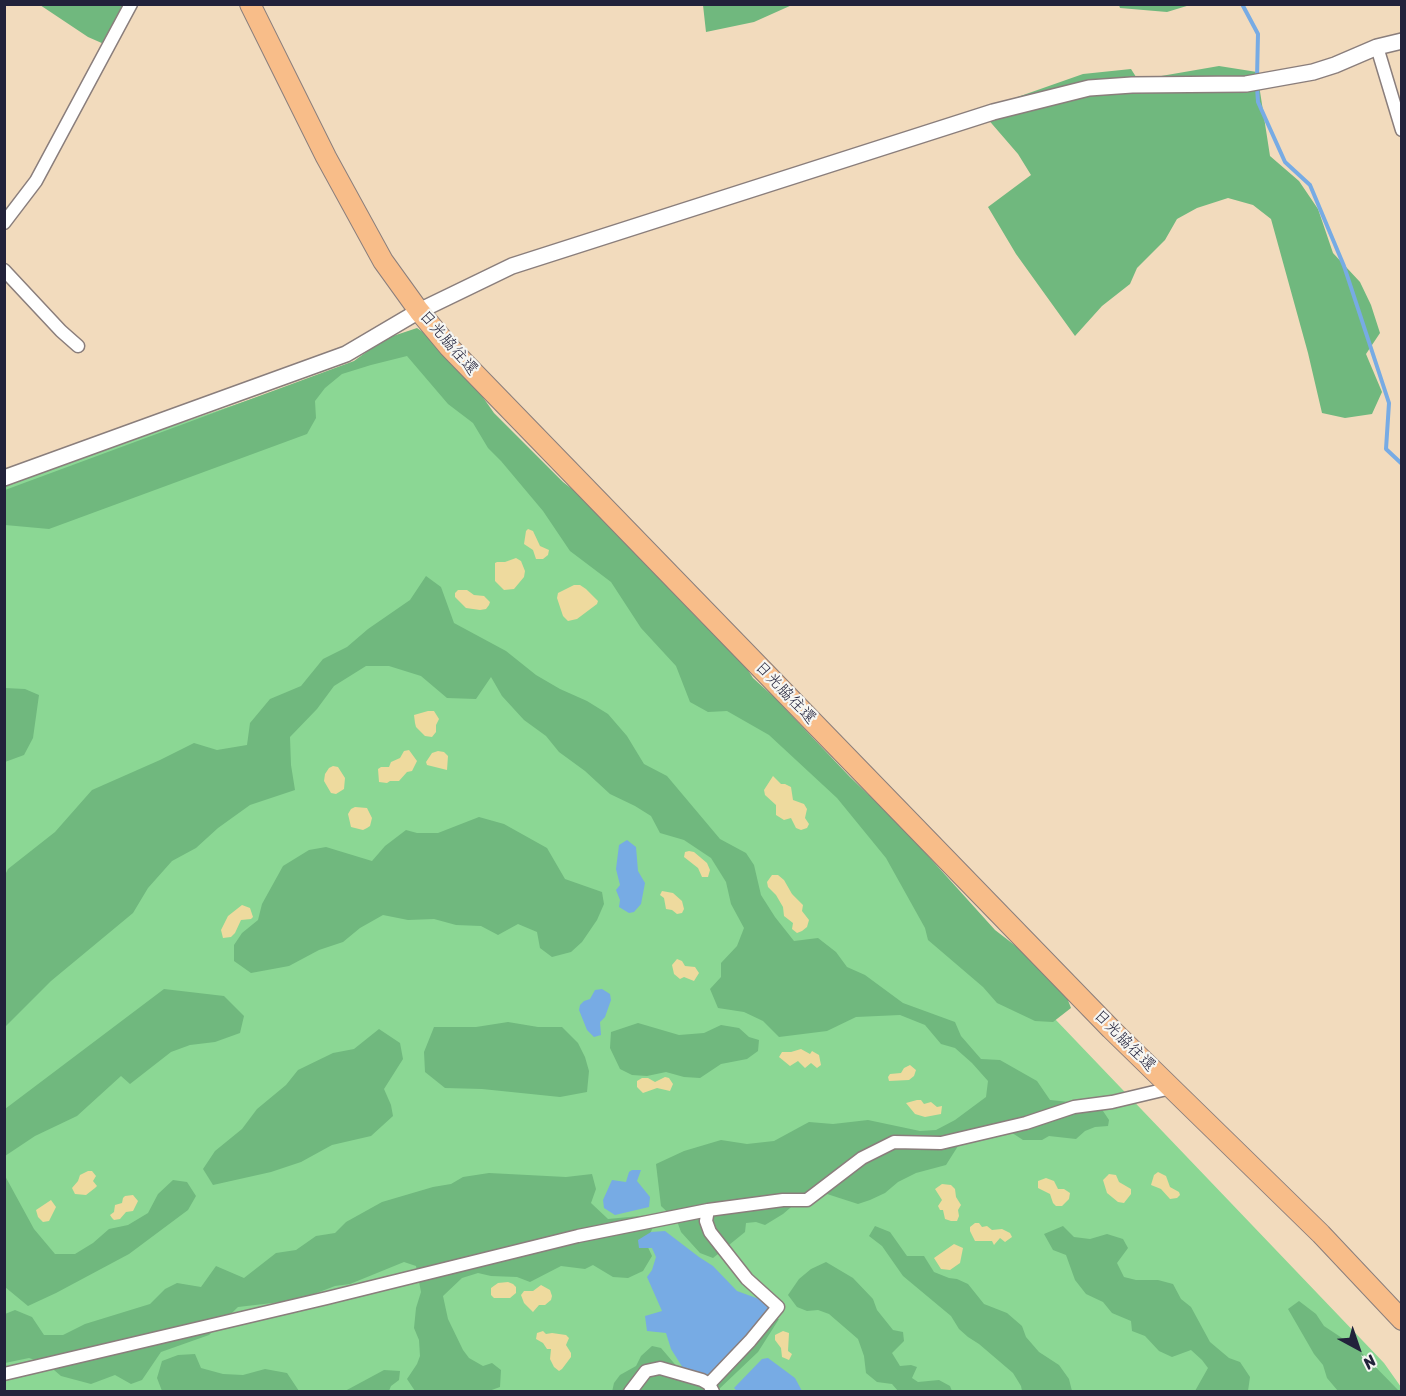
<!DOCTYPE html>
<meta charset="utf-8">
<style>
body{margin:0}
#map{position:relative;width:1406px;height:1396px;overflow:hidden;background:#f2dbbd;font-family:Sriracha,sans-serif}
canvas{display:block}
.frame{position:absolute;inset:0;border:6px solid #22223b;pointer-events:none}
.north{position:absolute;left:1328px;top:1318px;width:60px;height:60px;-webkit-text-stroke:4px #f6f6f2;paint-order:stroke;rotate:140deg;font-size:16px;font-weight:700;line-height:24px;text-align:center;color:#22223b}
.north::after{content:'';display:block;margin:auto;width:21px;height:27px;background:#22223b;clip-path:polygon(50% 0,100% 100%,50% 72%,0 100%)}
</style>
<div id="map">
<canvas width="1406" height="1396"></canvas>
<div class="frame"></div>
<div class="north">N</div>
</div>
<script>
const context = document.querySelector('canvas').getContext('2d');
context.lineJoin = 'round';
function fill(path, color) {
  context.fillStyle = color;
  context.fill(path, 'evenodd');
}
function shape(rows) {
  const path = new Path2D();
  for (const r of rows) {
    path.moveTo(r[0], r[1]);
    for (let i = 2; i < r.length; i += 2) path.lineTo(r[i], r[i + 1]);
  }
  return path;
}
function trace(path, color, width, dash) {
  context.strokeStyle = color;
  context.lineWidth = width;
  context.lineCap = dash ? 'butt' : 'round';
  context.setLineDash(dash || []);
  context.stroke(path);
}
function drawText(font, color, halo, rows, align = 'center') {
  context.font = font + ' Sriracha,"Klee One",sans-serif';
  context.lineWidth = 4.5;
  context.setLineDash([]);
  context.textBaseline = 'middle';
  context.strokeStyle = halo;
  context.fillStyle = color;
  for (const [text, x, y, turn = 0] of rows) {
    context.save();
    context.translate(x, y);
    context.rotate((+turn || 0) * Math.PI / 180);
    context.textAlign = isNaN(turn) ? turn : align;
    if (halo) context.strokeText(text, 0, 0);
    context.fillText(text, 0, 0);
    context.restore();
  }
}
fill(shape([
 [414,344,441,377,1384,1363,1401,1387,1401,1391,5,1391,4,483]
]), '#8bd794');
fill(shape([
 [40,5,123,5,104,44,88,37],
 [703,5,703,4,792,5,754,22,706,32],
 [1119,5,1119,4,1190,5,1167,12,1120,8],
 [1219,66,1257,72,1270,156,1299,181,1318,209,1333,253,1360,282,1371,305,1380,333,1366,354,1382,392,1372,414,1345,418,1322,413,1308,353,1271,219,1253,205,1228,198,1197,208,1177,219,1165,240,1137,268,1130,284,1102,306,1075,336,1016,254,988,207,1031,175,1018,154,986,117,992,106,1083,74,1131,69,1138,80],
 [417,328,433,339,468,376,494,413,563,482,586,500,645,560,663,582,699,620,739,656,753,678,775,698,850,777,902,827,995,930,1017,947,1064,990,1071,1008,1053,1022,1035,1021,997,1003,983,987,928,940,925,928,886,858,837,798,769,735,727,711,708,712,690,702,676,666,641,628,611,582,570,551,543,511,501,461,488,448,473,423,448,404,407,356,371,365,342,374,325,388,315,401,316,418,307,434,49,529,5,525,5,490,354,361,384,339],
 [426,576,441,587,454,623,506,651,536,675,560,689,587,701,608,714,627,736,644,764,667,776,720,839,746,853,754,865,761,895,775,917,794,941,818,938,836,952,847,967,865,975,903,1003,955,1022,961,1036,981,1059,1000,1060,1037,1081,1050,1100,1099,1105,1109,1120,1108,1126,1095,1127,1085,1131,1076,1139,1049,1136,1042,1140,1023,1140,997,1123,983,1127,965,1135,946,1165,916,1173,898,1182,885,1193,870,1200,858,1204,827,1194,797,1202,783,1214,765,1225,756,1222,746,1223,745,1232,713,1258,700,1253,681,1232,677,1221,661,1206,656,1164,684,1151,721,1140,747,1144,774,1141,809,1122,833,1124,868,1120,920,1131,936,1130,955,1120,986,1097,988,1081,972,1063,955,1048,941,1044,925,1025,900,1015,856,1017,827,1031,779,1037,763,1021,744,1012,718,1008,710,989,721,977,721,963,737,946,744,928,731,904,726,882,711,858,684,840,660,833,651,816,635,806,610,794,585,771,559,752,546,736,524,720,502,696,491,677,476,699,447,698,421,676,389,666,366,666,334,686,317,709,290,737,291,765,295,790,250,805,218,828,196,848,172,861,148,888,133,913,51,981,5,1027,4,877,8,869,55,832,92,790,160,760,194,743,217,750,247,745,250,723,270,699,301,686,323,659,347,647,368,629,410,600],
 [5,688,25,689,39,695,33,738,24,755,5,762],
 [479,817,504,824,547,848,565,879,602,892,604,904,597,920,582,942,571,952,552,957,540,948,537,932,518,924,498,935,481,926,456,925,434,919,408,920,383,915,360,928,343,942,319,950,289,966,251,973,234,961,234,945,242,933,258,920,262,904,283,866,309,850,326,847,372,861,385,846,406,830,417,833,438,833],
 [164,989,224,996,244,1016,240,1033,215,1042,190,1045,171,1052,130,1084,121,1076,77,1116,35,1136,5,1156,5,1109],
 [508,1022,538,1027,562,1027,578,1043,585,1057,589,1071,587,1092,560,1097,482,1089,445,1088,425,1072,424,1052,434,1027,476,1027],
 [638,1023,679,1035,704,1033,721,1025,739,1028,749,1037,759,1040,758,1051,747,1059,721,1064,700,1078,684,1077,666,1072,647,1076,632,1075,620,1069,610,1048,611,1032],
 [379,1029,400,1043,403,1059,384,1089,391,1105,393,1116,371,1136,332,1145,301,1162,271,1172,213,1185,203,1169,215,1151,242,1129,257,1109,286,1085,298,1070,333,1053,354,1049],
 [489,1173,566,1177,592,1174,596,1189,591,1203,608,1219,650,1215,653,1227,646,1243,652,1256,643,1271,628,1278,613,1277,593,1265,585,1269,561,1266,530,1282,517,1277,491,1276,478,1273,462,1278,443,1296,448,1319,463,1350,469,1358,483,1366,492,1363,501,1370,500,1387,489,1391,415,1391,407,1379,417,1364,420,1356,419,1340,414,1328,416,1308,421,1292,416,1266,404,1262,350,1284,335,1286,298,1300,238,1307,209,1335,161,1352,142,1380,131,1384,115,1375,91,1384,61,1376,47,1364,29,1358,5,1363,5,1314,15,1310,32,1317,44,1335,63,1335,85,1324,150,1304,165,1289,177,1283,201,1287,216,1266,244,1278,276,1253,296,1250,316,1236,335,1233,346,1222,382,1202,433,1187,451,1184,463,1177],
 [4,1174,34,1229,55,1254,75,1254,93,1243,109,1229,128,1225,148,1213,158,1194,173,1180,187,1182,196,1196,188,1210,129,1254,56,1293,28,1306,5,1287],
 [875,1226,890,1232,907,1256,924,1256,934,1272,949,1278,957,1279,968,1284,984,1304,1007,1313,1022,1326,1026,1337,1039,1352,1059,1365,1069,1379,1072,1391,1022,1391,1021,1386,1013,1373,979,1344,968,1337,959,1329,951,1316,903,1276,882,1246,869,1236],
 [1063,1226,1074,1237,1090,1239,1107,1234,1123,1239,1128,1248,1117,1263,1124,1277,1136,1280,1158,1280,1173,1284,1181,1299,1191,1307,1210,1342,1229,1358,1240,1362,1250,1377,1248,1391,1195,1391,1208,1368,1202,1360,1191,1350,1172,1357,1159,1351,1145,1336,1132,1331,1131,1321,1112,1313,1103,1302,1086,1294,1075,1280,1066,1255,1053,1250,1044,1234],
 [826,1262,853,1278,873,1299,877,1310,893,1330,903,1332,904,1341,892,1353,900,1366,911,1365,917,1367,912,1378,918,1382,939,1380,950,1386,952,1391,898,1391,892,1384,877,1382,866,1373,864,1356,858,1339,829,1314,818,1310,807,1311,797,1307,788,1295,799,1279,811,1269],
 [1299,1301,1316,1314,1324,1326,1357,1348,1399,1391,1338,1391,1327,1378,1323,1365,1314,1354,1288,1309],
 [772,1319,779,1319,758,1352,717,1391,612,1392,614,1383,620,1375,636,1366,641,1356,652,1346,661,1348,679,1369,705,1381],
 [195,1354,201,1368,223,1374,243,1375,265,1369,287,1373,299,1391,162,1391,157,1378,162,1361,178,1355],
 [384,1370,400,1371,399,1380,391,1386,389,1391,345,1391]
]), '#70b87e');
fill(shape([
 [528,529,533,531,540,546,549,550,548,555,543,559,536,559,533,550,524,544,526,531],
 [516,558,521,561,525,571,524,577,514,589,504,590,495,581,495,563,497,562,505,562],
 [574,585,580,585,586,589,598,601,597,604,577,619,568,621,563,616,557,598,558,593],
 [458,590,467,590,474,595,484,596,490,602,489,605,486,609,480,610,466,608,455,597,455,593],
 [428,711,434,711,439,719,436,725,436,732,432,737,425,736,416,727,415,723,414,715],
 [409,750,417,761,412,771,407,772,399,781,390,781,387,783,379,782,378,769,381,767,389,767,391,762,400,758,404,751],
 [438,751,444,752,448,756,447,770,427,765,426,762,432,753],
 [333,766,338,767,345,778,344,789,336,794,331,793,324,781,325,774,329,768],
 [773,776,781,784,785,784,791,787,793,800,804,804,807,809,805,818,809,824,807,828,801,830,796,828,791,818,784,820,776,815,776,805,765,795,764,790],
 [355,807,367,808,372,818,370,826,367,828,363,830,351,827,348,814,351,809],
 [689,851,694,852,707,863,710,870,708,877,702,877,698,868,684,857,685,852],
 [772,875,778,875,784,880,792,894,803,905,802,911,809,920,807,927,802,931,797,933,792,929,793,923,784,916,783,907,776,895,768,887,767,882],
 [662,891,673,893,682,901,684,909,682,913,677,914,672,910,666,909,664,898,660,895],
 [242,905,250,908,253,917,251,919,241,920,235,933,231,937,223,938,221,930,228,916],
 [677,959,682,961,685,966,695,967,699,973,694,981,684,977,680,979,674,974,672,965],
 [801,1049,810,1054,812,1051,819,1055,821,1065,817,1068,811,1063,805,1068,798,1061,790,1066,779,1057,782,1052,791,1052],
 [910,1065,916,1070,914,1076,909,1080,889,1081,888,1077,890,1074,901,1073,904,1068],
 [665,1077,669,1078,673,1084,670,1091,657,1088,643,1093,637,1087,637,1081,642,1078,648,1078,655,1082],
 [917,1100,921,1100,924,1104,931,1102,937,1107,942,1106,941,1114,925,1117,915,1114,906,1103],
 [88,1171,92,1171,96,1176,93,1181,97,1186,95,1188,86,1195,75,1194,72,1188,78,1181,80,1175],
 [1158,1172,1166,1176,1170,1187,1179,1192,1180,1195,1177,1198,1170,1199,1161,1189,1151,1185,1154,1175],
 [1109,1174,1116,1175,1119,1182,1131,1189,1131,1194,1124,1203,1118,1202,1107,1193,1103,1180],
 [1046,1178,1054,1181,1058,1189,1064,1189,1070,1193,1069,1199,1062,1206,1056,1206,1053,1203,1050,1194,1038,1188,1038,1181],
 [942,1184,951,1185,955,1189,956,1197,961,1205,958,1210,959,1216,957,1221,951,1221,945,1219,943,1210,940,1210,938,1206,942,1200,935,1189],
 [133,1195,138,1201,133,1211,126,1212,120,1219,114,1220,112,1218,110,1215,114,1212,115,1205,122,1203,123,1198,125,1196],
 [51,1200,56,1207,49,1221,43,1222,38,1217,36,1210],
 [975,1223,979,1223,982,1227,987,1226,992,1230,1002,1229,1010,1233,1012,1237,1005,1242,1000,1238,994,1245,992,1241,975,1241,970,1231,970,1227],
 [954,1244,963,1248,960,1263,950,1270,941,1269,934,1258],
 [508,1282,513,1284,516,1287,516,1293,510,1298,494,1298,491,1295,491,1288,498,1283],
 [541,1285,550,1290,552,1296,551,1300,545,1305,539,1305,533,1312,524,1303,521,1295,524,1291,533,1291],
 [543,1331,546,1334,552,1333,566,1335,569,1338,566,1345,571,1353,571,1357,562,1369,559,1371,554,1367,550,1359,551,1349,547,1349,543,1343,536,1339,537,1333],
 [783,1331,789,1333,788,1351,792,1354,789,1360,782,1357,781,1348,775,1340,775,1335]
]), '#eeda9e');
fill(shape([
 [627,840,636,847,638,871,645,883,641,904,634,912,629,913,619,907,620,900,616,890,620,885,616,869,619,845],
 [602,989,610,994,611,1000,605,1017,600,1022,601,1035,594,1037,587,1030,579,1010,580,1005,584,1001,590,999,595,990],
 [632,1170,641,1170,637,1181,650,1197,649,1207,615,1215,604,1208,603,1200,612,1180,626,1182,629,1172],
 [665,1231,699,1257,713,1266,737,1291,759,1299,775,1309,718,1368,702,1378,683,1368,671,1349,666,1333,647,1331,645,1316,662,1311,647,1277,652,1270,656,1257,652,1248,639,1248,638,1240,651,1232],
 [768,1358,795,1378,802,1391,737,1391,734,1388,762,1359]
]), '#77abe4');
trace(shape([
 [1242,4,1258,34,1257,78],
 [1257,87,1258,102,1285,162,1310,185,1344,266,1389,403,1386,449,1402,464]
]), '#77abe4', 4);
const minor = shape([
 [1377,47,1402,130],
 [4,223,36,181,131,4],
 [4,270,61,331,78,346],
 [708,1210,706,1221,710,1232,747,1279,778,1307,750,1341,709,1384],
 [4,1374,327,1298,578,1236,708,1210,783,1200,807,1200,862,1158,894,1142,941,1143,1026,1123,1074,1107,1112,1102,1171,1088],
 [630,1392,646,1371,660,1368,702,1380,709,1384,713,1392]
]);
const tertiary = shape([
 [4,478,346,354,419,311,512,266,993,112,1089,88,1132,85,1246,84,1313,72,1335,65,1377,47,1402,41]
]);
const trunk = shape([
 [250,4,326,157,383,261,419,311,449,347,1111,1029,1321,1234,1402,1320]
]);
trace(minor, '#8a7e7c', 15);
trace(tertiary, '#8a7e7c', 18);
trace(trunk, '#8a7e7c', 22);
trace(minor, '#fff', 12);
trace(tertiary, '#fff', 15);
trace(trunk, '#f8bd89', 20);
drawText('16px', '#22223b', '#f6f6f2', [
 ["日光脇往還",448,343,49],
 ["日光脇往還",785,693,46],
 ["日光脇往還",1124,1041,45]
]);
</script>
